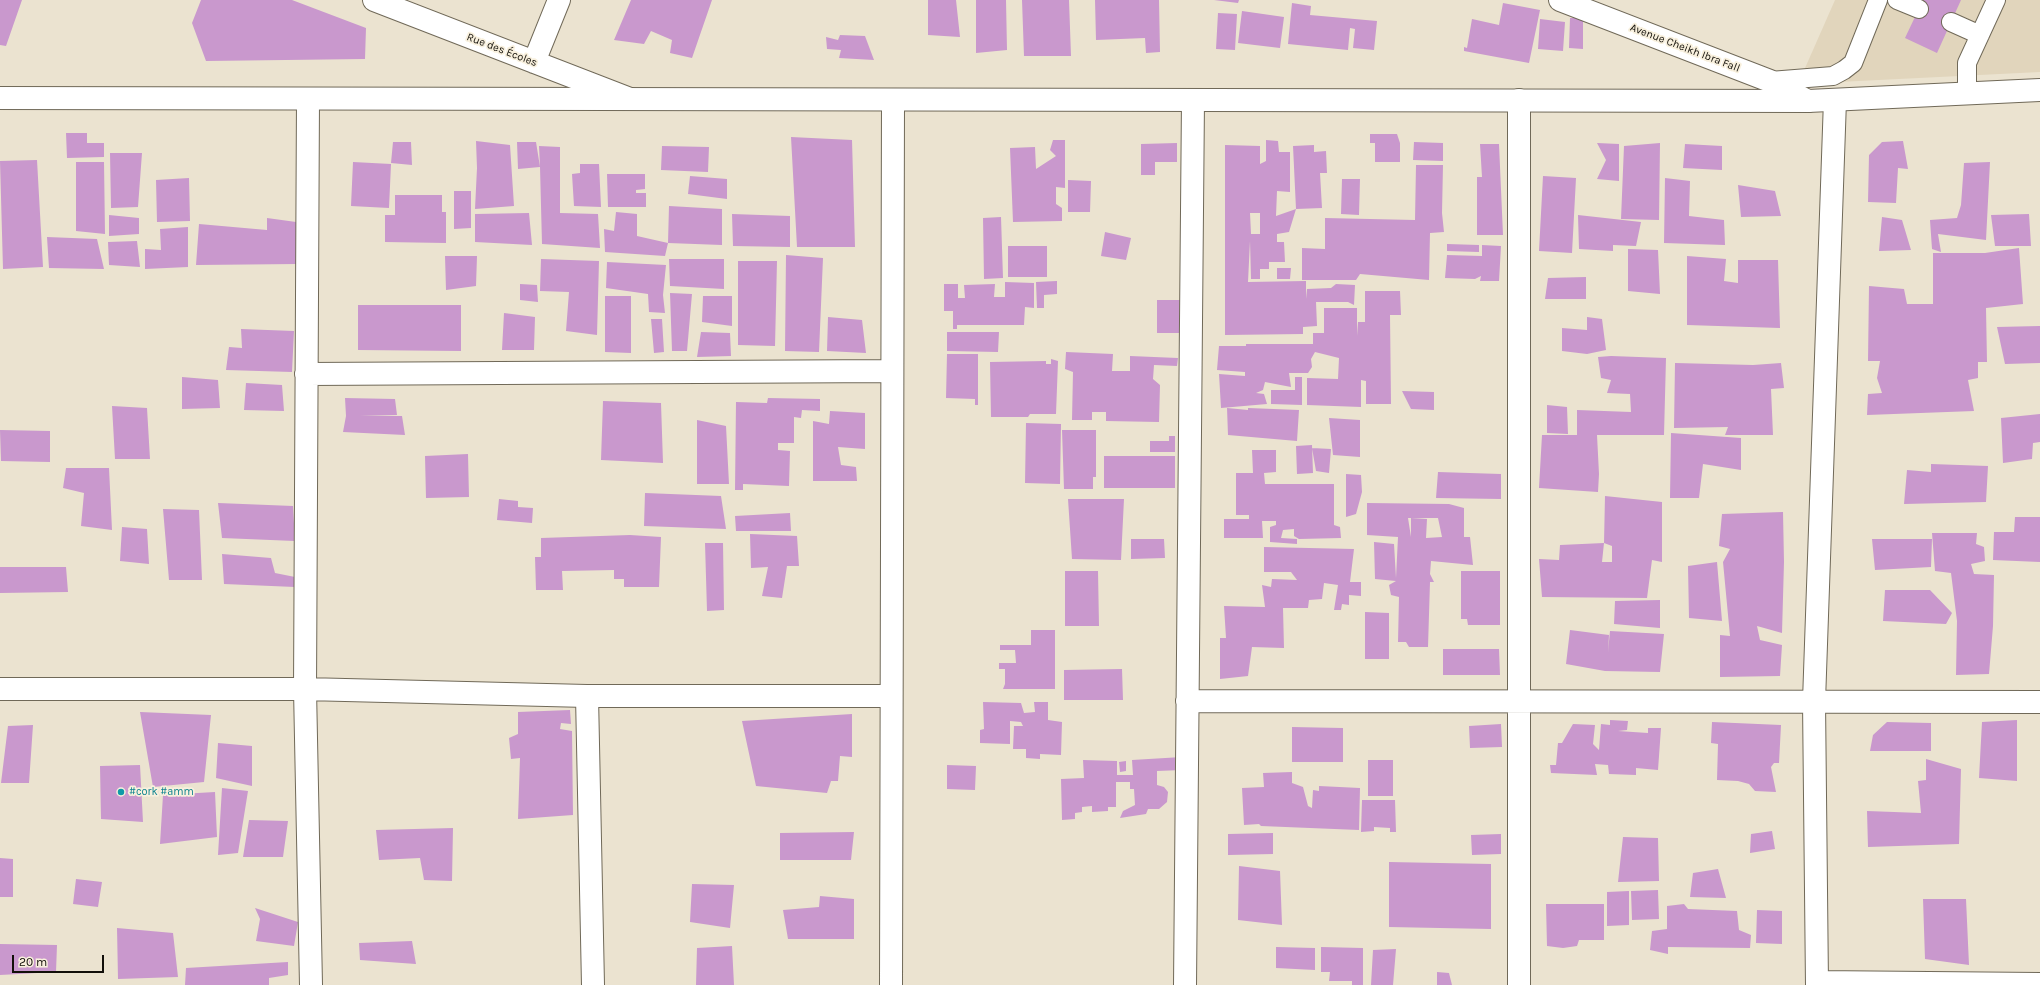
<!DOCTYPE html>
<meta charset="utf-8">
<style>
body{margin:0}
#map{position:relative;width:2040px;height:985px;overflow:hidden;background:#ebe3d0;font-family:Karla,sans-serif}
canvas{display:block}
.scale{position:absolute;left:12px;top:955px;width:92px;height:18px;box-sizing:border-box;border:2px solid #120f09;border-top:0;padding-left:5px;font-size:12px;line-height:14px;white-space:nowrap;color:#120f09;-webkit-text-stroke:3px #f8f0dd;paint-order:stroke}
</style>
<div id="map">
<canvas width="2040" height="985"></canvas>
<div class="scale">20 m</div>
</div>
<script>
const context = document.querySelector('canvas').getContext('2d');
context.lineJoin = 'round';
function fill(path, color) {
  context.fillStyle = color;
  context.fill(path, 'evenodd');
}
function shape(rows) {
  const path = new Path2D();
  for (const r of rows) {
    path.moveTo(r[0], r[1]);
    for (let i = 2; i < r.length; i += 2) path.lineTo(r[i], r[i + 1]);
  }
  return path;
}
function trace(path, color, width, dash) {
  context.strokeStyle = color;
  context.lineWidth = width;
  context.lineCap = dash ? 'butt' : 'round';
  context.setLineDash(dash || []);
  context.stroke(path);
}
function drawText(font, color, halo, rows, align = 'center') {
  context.font = font + ' Karla,sans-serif';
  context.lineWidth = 3.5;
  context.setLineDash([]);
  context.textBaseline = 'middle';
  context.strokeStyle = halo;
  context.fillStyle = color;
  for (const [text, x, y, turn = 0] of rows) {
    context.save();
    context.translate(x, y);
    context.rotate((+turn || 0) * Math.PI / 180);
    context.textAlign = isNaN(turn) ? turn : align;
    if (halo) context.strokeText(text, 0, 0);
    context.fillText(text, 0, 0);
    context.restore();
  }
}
fill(shape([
 [1835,0,2040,0,2040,72,1798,84]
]), '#e1d5bc');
fill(shape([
 [0,0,22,0,6,46,0,45],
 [201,0,292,0,366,28,365,59,206,61,192,23],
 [631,0,712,0,692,58,670,53,672,40,651,31,644,44,614,40],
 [928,0,956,0,960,37,928,35],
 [976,0,1006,0,1007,50,976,53],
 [1022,0,1069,0,1071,56,1024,56],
 [1095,0,1159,0,1160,52,1146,53,1145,38,1096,40],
 [1214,0,1239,0,1238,3],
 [1923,0,1961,0,1937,53,1905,38],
 [1292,3,1311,6,1310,15,1377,21,1374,50,1353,48,1355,29,1350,28,1348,50,1288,44],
 [1503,3,1540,10,1529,63,1464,51,1464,47,1467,48,1472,19,1499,25],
 [1242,11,1284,17,1280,48,1238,43],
 [1218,13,1237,14,1235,50,1216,49],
 [1570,18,1583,18,1583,49,1569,48],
 [1540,19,1565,22,1563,51,1538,49],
 [840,35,865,36,874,60,839,58,841,50,827,49,826,37,838,40],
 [66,133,87,133,87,143,104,143,104,157,67,158],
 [1370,134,1397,134,1400,143,1400,162,1375,162,1375,143,1370,143],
 [791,137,852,140,855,247,797,247],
 [1053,140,1065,140,1065,188,1056,187,1056,204,1062,208,1062,221,1013,222,1010,148,1035,147,1036,169,1056,156,1050,150],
 [1266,140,1278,141,1279,152,1290,152,1290,192,1277,191,1276,216,1296,209,1289,232,1277,234,1277,242,1284,242,1285,262,1269,262,1269,269,1260,269,1260,279,1251,279,1250,241,1248,282,1306,281,1306,299,1307,289,1331,288,1336,284,1355,285,1354,305,1348,302,1316,302,1317,326,1303,327,1303,334,1225,335,1225,145,1260,146,1260,164,1266,161],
 [1250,213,1260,213,1260,234,1251,234],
 [476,141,510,145,514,206,475,209,477,168],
 [1903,141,1908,169,1898,168,1896,203,1868,202,1869,155,1882,142],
 [393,142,411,142,412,165,391,163],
 [517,142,536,142,540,167,539,146,560,147,560,213,598,214,600,248,542,244,540,167,518,169],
 [1414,142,1443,143,1443,161,1413,160],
 [1177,143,1177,162,1155,162,1155,175,1141,175,1141,144],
 [1597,143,1619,144,1619,181,1597,179,1606,160],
 [1660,143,1659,220,1621,219,1624,146],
 [1480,144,1499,144,1503,235,1477,235,1477,177,1482,177],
 [1685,144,1722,146,1722,170,1683,168],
 [1314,145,1314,152,1326,151,1327,173,1320,173,1322,208,1296,209,1293,146],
 [662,146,709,147,708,172,661,170],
 [110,153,142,153,138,207,111,208],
 [37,160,43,267,3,269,0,161],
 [76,162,104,162,105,234,76,231],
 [353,162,391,164,389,208,351,206],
 [1990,162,1986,240,1938,234,1941,252,1932,249,1930,220,1957,218,1961,205,1964,163],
 [580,164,599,164,601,207,574,206,572,174,580,173],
 [1416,165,1443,165,1442,213,1444,232,1430,233,1429,280,1360,274,1356,280,1302,280,1302,248,1325,249,1325,218,1415,220],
 [607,174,645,174,645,189,636,190,636,193,646,193,646,207,608,207],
 [690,176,727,179,727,199,688,194],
 [1543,176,1576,178,1572,253,1539,251],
 [189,178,190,221,157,222,156,180],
 [1665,178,1690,181,1689,216,1724,220,1725,245,1664,243],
 [1342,179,1360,179,1359,215,1341,214],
 [1068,180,1091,181,1090,212,1068,212],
 [1738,185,1775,191,1781,216,1741,217],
 [454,191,471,191,471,228,454,229],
 [395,195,442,195,442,212,446,212,446,243,385,242,385,215,395,215],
 [669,206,722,209,722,245,668,243],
 [616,212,637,214,637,236,668,243,665,256,605,252,604,229,614,231],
 [529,213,532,245,475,242,475,214],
 [732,214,790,216,790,247,733,246],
 [2029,214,2031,246,1995,246,1991,215],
 [109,215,139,218,139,234,109,236],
 [1578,215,1641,222,1636,246,1613,245,1613,251,1579,249],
 [1001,217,1003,278,984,279,983,218],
 [1882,217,1902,220,1911,250,1879,251],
 [267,218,296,222,297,264,196,265,199,224,267,230],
 [188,227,188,267,145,269,145,249,161,250,160,229],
 [1105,232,1131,238,1126,260,1101,256],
 [47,237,97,239,104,269,49,268],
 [137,241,140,267,109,265,108,242],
 [1447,244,1479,245,1479,252,1447,251],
 [1482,245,1501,246,1499,281,1480,281,1481,276,1475,279,1445,278,1447,255,1482,256],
 [1008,246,1047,246,1047,277,1008,277],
 [2019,248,2023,304,1986,308,1987,362,1978,362,1978,378,1968,380,1974,411,1867,415,1868,394,1882,393,1877,378,1880,361,1868,361,1869,286,1904,289,1907,304,1933,304,1933,253,1985,253],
 [1628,249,1658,250,1660,294,1628,291],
 [786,255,823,258,819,352,785,351],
 [445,256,477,256,476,286,446,290],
 [1687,256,1726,259,1724,281,1738,283,1738,260,1778,260,1780,328,1687,325],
 [541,259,599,261,597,335,566,331,569,292,540,291],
 [669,259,724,259,724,289,670,286],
 [738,261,777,261,775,346,738,345],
 [607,262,666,265,663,295,665,313,649,312,648,294,606,288],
 [1277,268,1291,268,1290,279,1277,279],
 [1586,277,1586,299,1545,299,1548,278],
 [1057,281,1057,294,1044,295,1044,308,1037,308,1036,282],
 [1005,282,1034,283,1034,308,1025,307,1024,325,957,325,957,329,953,329,953,311,944,311,944,284,958,284,958,298,965,298,964,285,995,284,994,297,1005,297],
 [520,284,537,285,538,302,520,300],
 [1365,291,1400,291,1401,315,1390,315,1391,404,1366,404,1366,381,1361,380,1361,407,1307,405,1307,378,1338,379,1339,358,1315,352,1311,359,1312,367,1308,373,1289,373,1291,387,1265,382,1263,390,1256,393,1264,394,1267,404,1221,408,1219,374,1245,376,1245,372,1217,370,1219,346,1246,346,1246,344,1313,344,1313,333,1324,333,1324,308,1357,308,1357,336,1358,322,1365,322],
 [670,293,692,294,687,351,672,351],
 [605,296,631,296,631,353,605,352],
 [703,296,732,296,732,326,702,322],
 [1157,300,1180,300,1179,333,1157,333],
 [358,305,461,305,461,351,358,350],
 [504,313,535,317,534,350,502,350],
 [828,317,862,320,866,353,827,351],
 [1587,317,1602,319,1606,350,1587,354,1562,351,1562,328,1587,330],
 [651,319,662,319,664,352,654,353],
 [2040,326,2040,363,2005,364,1997,327],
 [241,329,294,331,292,372,226,370,229,347,242,348],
 [701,332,730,333,731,356,697,357],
 [947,332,999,332,998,352,947,351],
 [1066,352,1113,354,1112,371,1130,371,1130,356,1178,358,1177,366,1154,365,1153,379,1160,385,1159,422,1106,421,1106,412,1092,412,1092,420,1072,420,1073,372,1065,369],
 [947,354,978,354,978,405,975,405,975,399,946,398],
 [1611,356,1666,358,1664,435,1597,435,1599,474,1598,492,1539,488,1542,435,1577,435,1577,410,1631,412,1630,394,1607,393,1611,380,1601,378,1598,357],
 [1051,359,1058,361,1056,414,1030,414,1028,417,991,417,990,362,1046,361,1046,364,1051,364],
 [1675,363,1753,365,1781,363,1784,388,1771,389,1773,435,1725,435,1728,427,1674,428],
 [182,377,218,380,220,408,182,409],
 [1295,377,1302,377,1302,405,1271,404,1271,390,1295,390],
 [246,383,282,385,284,411,244,410],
 [1402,391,1434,392,1434,410,1411,409],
 [345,398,395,399,397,415,360,416,402,416,405,435,343,432,346,416],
 [768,398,820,399,820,411,802,410,801,418,794,417,794,443,778,443,778,450,790,451,789,486,743,484,743,490,735,490,736,402,767,403],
 [603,401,661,403,663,463,601,460],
 [1547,405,1567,407,1568,434,1547,433],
 [112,406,147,408,150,459,115,459],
 [1227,408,1248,410,1248,408,1299,410,1297,441,1228,435],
 [830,411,865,413,865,449,838,447,841,465,856,467,857,481,813,481,813,421,829,424],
 [2040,414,2040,442,2033,443,2032,459,2003,463,2001,418],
 [1329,418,1360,420,1360,457,1333,455],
 [697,420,726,426,729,484,697,484],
 [1026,423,1061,424,1060,484,1025,483],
 [0,430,50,431,50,462,1,461],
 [1062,430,1096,430,1096,477,1093,477,1093,489,1064,489],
 [1671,433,1741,438,1741,470,1703,464,1699,498,1670,498],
 [1169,436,1175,436,1175,452,1150,452,1150,441,1169,441],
 [1312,445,1313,473,1297,474,1296,446],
 [1312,448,1331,449,1329,473,1316,471],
 [1252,450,1276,450,1276,472,1264,473,1265,484,1334,484,1334,525,1340,527,1341,538,1299,539,1294,536,1294,529,1283,530,1281,538,1297,539,1297,544,1270,542,1270,527,1276,525,1276,521,1262,521,1263,538,1224,538,1224,519,1249,519,1249,515,1236,515,1236,473,1253,473],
 [468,454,469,497,426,498,425,456],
 [1104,456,1175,456,1175,488,1104,488],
 [1931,464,1988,466,1986,502,1904,504,1907,470,1931,472],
 [66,468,109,468,112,530,81,526,84,493,63,488],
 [1438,472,1501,474,1501,499,1436,498],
 [1346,474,1361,475,1362,492,1356,514,1346,517],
 [645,493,721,496,726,529,644,526],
 [1605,496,1662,502,1662,562,1652,560,1647,598,1542,597,1539,559,1559,560,1560,545,1604,543,1602,562,1612,562,1612,546,1604,543],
 [499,499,518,501,518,507,533,508,532,523,497,520],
 [1068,499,1124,499,1121,560,1072,559],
 [218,503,293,506,295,541,222,538],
 [1367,503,1449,504,1464,508,1464,537,1470,537,1473,565,1431,561,1430,574,1434,582,1430,582,1428,647,1409,647,1406,642,1398,642,1399,597,1391,595,1389,585,1396,581,1375,579,1374,542,1394,544,1396,578,1398,537,1367,535],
 [1408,518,1438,518,1442,537,1426,538,1427,519,1411,518,1411,537],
 [163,509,199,510,202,580,169,580],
 [1783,512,1784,562,1782,633,1757,626,1760,640,1782,645,1780,676,1720,677,1720,635,1730,636,1723,562,1730,549,1719,546,1722,514],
 [790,513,791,531,736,531,735,516],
 [2015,517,2040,517,2040,562,1993,560,1994,532,2014,532],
 [122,527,147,529,149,564,120,561],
 [1932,533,1977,533,1976,544,1984,547,1985,561,1971,564,1974,574,1994,575,1993,626,1989,674,1956,675,1957,621,1951,573,1935,571],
 [750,534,797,536,799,566,787,566,782,598,762,596,768,567,751,568],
 [630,535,661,537,659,587,624,587,624,579,614,579,614,570,562,571,563,590,536,590,535,557,541,557,541,538],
 [1131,539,1164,539,1165,558,1131,559],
 [1872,539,1932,539,1931,567,1875,570],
 [705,543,723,543,724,610,707,611],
 [1264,547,1354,549,1350,582,1361,582,1361,596,1349,595,1349,605,1342,604,1341,610,1334,610,1338,585,1324,583,1322,599,1309,600,1308,608,1283,608,1284,648,1252,647,1248,676,1220,679,1220,638,1226,638,1224,606,1265,607,1262,585,1271,587,1272,579,1297,580,1291,572,1264,572],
 [222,554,271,558,275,573,295,577,295,587,224,584],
 [1717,562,1722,621,1689,618,1688,566],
 [0,567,66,567,68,592,0,593],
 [1065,571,1098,571,1099,626,1065,626],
 [1461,571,1500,571,1500,625,1468,625,1467,619,1461,619],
 [1885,590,1930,590,1952,613,1946,624,1883,621],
 [1660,600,1660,628,1614,624,1615,601],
 [1365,612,1389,613,1389,659,1365,659],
 [1031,630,1055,630,1055,689,1003,689,1005,684,1005,669,999,669,999,663,1016,663,1015,650,1000,650,1000,645,1031,645],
 [1570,630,1609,635,1608,652,1610,631,1664,634,1660,672,1605,671,1566,664],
 [1443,649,1499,649,1500,675,1443,675],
 [1122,669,1123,700,1064,700,1064,670],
 [983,702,1021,703,1024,713,1035,712,1034,702,1048,702,1048,720,1062,722,1061,755,1040,754,1040,759,1026,758,1026,749,1013,749,1014,726,1023,726,1021,722,1010,721,1010,744,980,743,980,730,984,729],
 [570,710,571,724,561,723,560,729,572,731,573,815,518,819,520,758,511,759,509,738,518,734,518,712],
 [140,712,211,715,204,782,153,787],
 [852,714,852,757,840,756,838,781,831,781,827,793,756,786,742,721],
 [1610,720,1628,721,1627,730,1618,731,1648,733,1648,728,1661,728,1658,770,1636,768,1636,775,1609,774,1608,765,1595,764,1597,775,1551,773,1550,765,1556,765,1558,743,1562,743,1573,724,1595,725,1593,744,1599,750,1601,724,1610,725],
 [2017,720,2017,781,1979,778,1982,722],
 [1712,722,1781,725,1779,763,1774,763,1771,767,1776,792,1755,791,1749,784,1738,781,1717,780,1718,744,1711,743],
 [1887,722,1931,723,1931,751,1870,751,1873,735],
 [1501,724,1502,747,1470,748,1469,726],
 [33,725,29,783,1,783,8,726],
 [1292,727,1343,728,1343,762,1292,762],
 [218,743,252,746,252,786,216,778],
 [1182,757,1182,770,1157,771,1157,785,1164,787,1168,792,1167,802,1159,809,1148,809,1146,814,1120,818,1123,811,1135,805,1134,789,1130,789,1130,782,1116,782,1116,807,1108,807,1108,811,1092,812,1092,806,1082,807,1082,812,1075,813,1075,819,1062,820,1061,779,1084,778,1083,760,1117,761,1117,775,1133,775,1132,760],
 [1926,759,1961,769,1959,844,1868,847,1867,811,1921,813,1918,781,1926,780],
 [1368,760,1393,760,1393,796,1368,796],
 [1126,761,1126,771,1120,772,1119,762],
 [140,765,143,822,101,819,100,766],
 [947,765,976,766,975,790,947,789],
 [1292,772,1292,783,1303,787,1308,806,1312,808,1313,790,1319,791,1319,786,1360,788,1359,830,1261,826,1259,824,1244,825,1242,788,1264,787,1263,773],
 [222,788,248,791,238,853,218,855],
 [215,792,217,837,160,844,163,795],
 [1362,800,1395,800,1396,832,1390,832,1390,828,1374,827,1374,831,1361,832],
 [249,820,288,821,283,857,243,857],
 [453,828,452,881,424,880,420,858,379,860,376,830],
 [1772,831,1775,849,1750,853,1751,834],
 [854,832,851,860,780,860,780,833],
 [1273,833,1273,854,1228,855,1228,834],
 [1501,834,1501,854,1472,855,1471,835],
 [1623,837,1658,838,1659,881,1618,882],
 [0,858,13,859,13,897,0,897],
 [1389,862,1491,864,1491,929,1389,927],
 [1239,866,1280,871,1282,925,1238,920],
 [1718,869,1726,898,1690,897,1693,873],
 [76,879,102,882,98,907,73,904],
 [692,884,734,885,730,928,690,922],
 [1658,890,1659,919,1632,920,1631,891],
 [1629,891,1629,925,1607,926,1607,892],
 [820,896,854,899,854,939,788,939,783,910,819,907],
 [1923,899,1966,899,1969,965,1925,959],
 [1546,904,1604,904,1604,940,1579,940,1577,946,1563,948,1547,946],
 [1684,904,1688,909,1737,911,1739,930,1751,935,1750,948,1668,947,1668,954,1650,950,1652,931,1667,929,1667,906],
 [255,908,298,922,294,946,256,941,260,919],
 [1757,910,1782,911,1782,944,1756,943],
 [117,928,173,933,178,977,118,979],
 [412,941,416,964,360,960,359,943],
 [0,944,57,945,56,972,0,975],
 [732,946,734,985,696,985,697,948],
 [1276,947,1315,948,1315,970,1276,968],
 [1321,947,1363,948,1363,985,1352,985,1352,981,1329,981,1330,972,1321,972],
 [1396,949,1393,985,1371,985,1373,950],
 [288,962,288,975,269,978,269,985,185,985,186,968],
 [1437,972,1449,973,1452,985,1437,985]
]), '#c998cd');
const service = shape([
 [1897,0,1919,9],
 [1951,22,1980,35],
 [1770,81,1833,76,1844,70,1853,63,1878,0],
 [1967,94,1967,63,1996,0]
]);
const minor = shape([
 [374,0,630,99],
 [1560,0,1770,81,1808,101],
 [534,62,559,0],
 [308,99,305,689,311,985],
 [306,374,892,371],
 [0,689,305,689,587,696,891,696],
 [587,696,593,985],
 [1187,701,2040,702],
 [1817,982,2040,984],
 [891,985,893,100],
 [1185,985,1193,100],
 [1519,985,1519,100],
 [1817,985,1814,701,1835,100]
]);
const tertiary = shape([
 [0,98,1808,101,2040,90]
]);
trace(service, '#706958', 20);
trace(minor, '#706958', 24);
trace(tertiary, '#706958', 24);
trace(service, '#fff', 18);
trace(minor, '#fff', 22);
trace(tertiary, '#fff', 22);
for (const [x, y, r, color] of [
 [121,792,4,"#0f9aa8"]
]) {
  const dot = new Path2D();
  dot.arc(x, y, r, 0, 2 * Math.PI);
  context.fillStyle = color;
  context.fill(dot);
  trace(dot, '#f8f0dd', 1.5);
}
drawText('11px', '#120f09', '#f8f0dd', [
 ["Avenue Cheikh Ibra Fall",1685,48,21],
 ["Rue des Écoles",502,50,21]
]);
drawText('11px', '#0d838f', '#f8f0dd', [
 ["#cork #amm",129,792]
], 'left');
</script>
